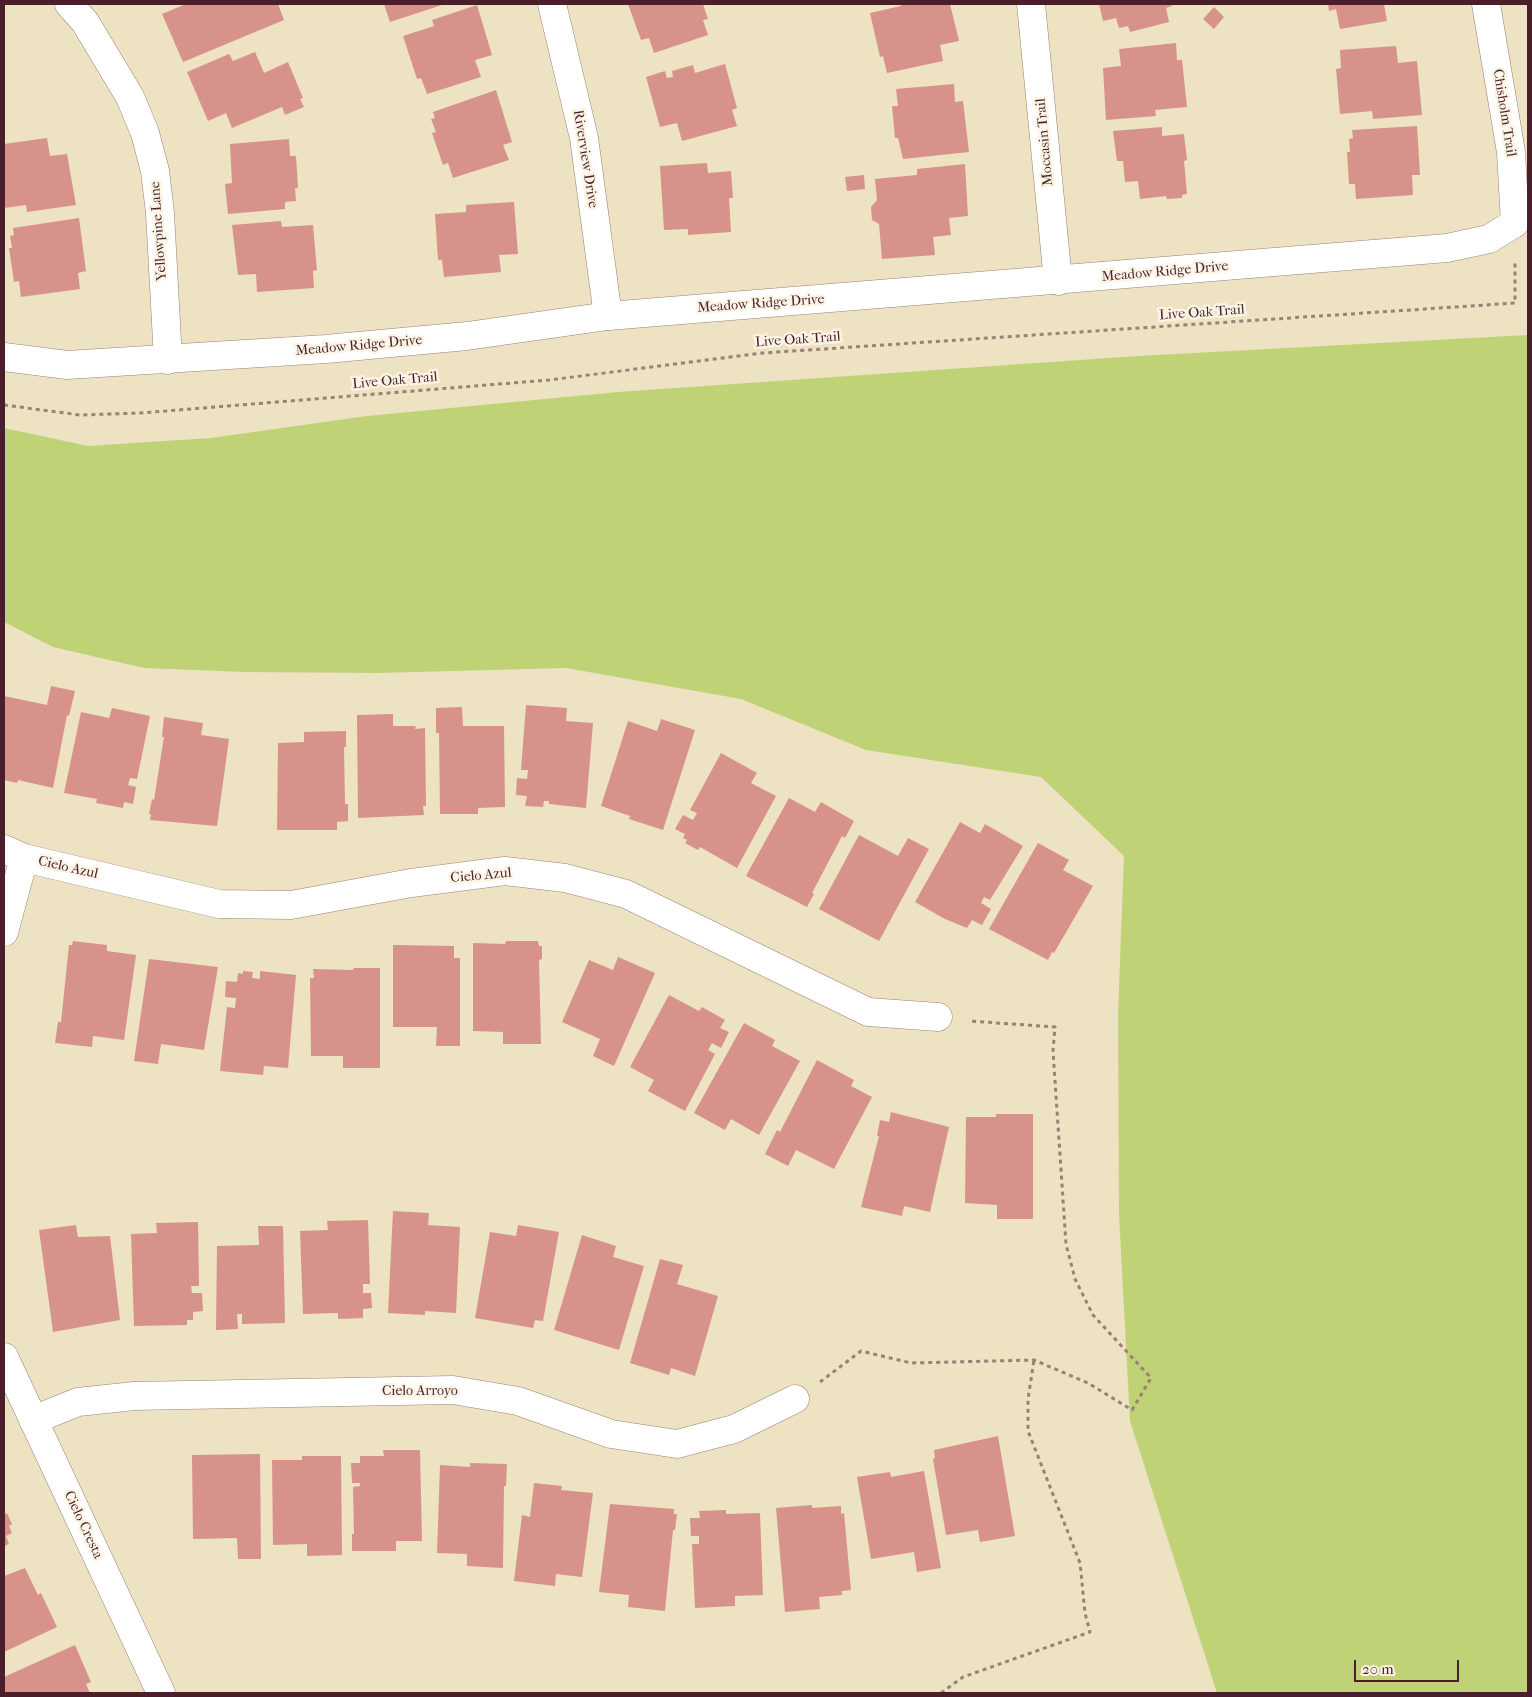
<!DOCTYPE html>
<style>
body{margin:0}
#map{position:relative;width:1532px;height:1697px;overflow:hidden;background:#ede2c1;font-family:"IM FELL French Canon",serif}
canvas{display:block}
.frame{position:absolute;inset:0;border:5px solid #4a1f2b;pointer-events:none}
.scale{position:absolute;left:1354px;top:1660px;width:105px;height:22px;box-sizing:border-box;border:2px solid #4a1f2b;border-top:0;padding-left:6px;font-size:15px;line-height:18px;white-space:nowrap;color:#4a1f2b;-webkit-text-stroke:4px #fcf5e5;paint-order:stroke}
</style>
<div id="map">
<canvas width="1532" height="1697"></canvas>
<div class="frame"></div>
<div class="scale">20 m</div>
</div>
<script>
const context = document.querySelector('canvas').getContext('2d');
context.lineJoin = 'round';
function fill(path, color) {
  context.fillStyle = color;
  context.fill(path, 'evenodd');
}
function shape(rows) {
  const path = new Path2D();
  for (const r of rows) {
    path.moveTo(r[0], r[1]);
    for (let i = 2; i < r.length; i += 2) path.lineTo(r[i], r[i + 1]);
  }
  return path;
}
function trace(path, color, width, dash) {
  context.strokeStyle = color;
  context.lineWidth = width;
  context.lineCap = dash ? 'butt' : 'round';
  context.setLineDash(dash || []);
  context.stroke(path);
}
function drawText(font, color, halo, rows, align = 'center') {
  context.font = font + ' "IM FELL French Canon",serif';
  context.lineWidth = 5;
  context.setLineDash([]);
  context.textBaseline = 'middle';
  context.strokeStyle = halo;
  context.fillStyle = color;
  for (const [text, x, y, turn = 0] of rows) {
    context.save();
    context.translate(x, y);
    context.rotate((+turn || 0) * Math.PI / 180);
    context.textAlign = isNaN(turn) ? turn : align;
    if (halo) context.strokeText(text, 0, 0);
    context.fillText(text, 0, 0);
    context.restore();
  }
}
fill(shape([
 [1528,335,1528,1693,1217,1693,1130,1421,1119,1214,1118,1014,1124,856,1041,777,866,750,741,699,566,668,378,673,244,672,144,668,53,647,4,622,4,428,88,446,211,438,367,416,618,392,1138,356]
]), '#bfd376');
fill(shape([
 [186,4,278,4,284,20,183,62,162,14],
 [384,4,445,4,390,22],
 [628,4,703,4,708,19,703,20,708,35,654,53,649,38,641,40],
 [901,4,950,4,959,41,940,45,943,61,887,73,883,56,880,57,870,13,901,6],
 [1099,4,1171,4,1172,6,1166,8,1169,22,1130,32,1128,26,1119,28,1116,18,1103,21],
 [1328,4,1384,4,1387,21,1340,29,1336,9,1329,11],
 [477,5,492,55,475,60,481,77,427,94,421,78,417,79,403,36,434,26,432,20],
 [1214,7,1224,17,1214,29,1203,19],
 [1176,43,1177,60,1182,60,1187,107,1155,110,1156,116,1106,120,1103,68,1121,66,1119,49],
 [1396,46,1398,63,1417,61,1422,115,1373,119,1372,111,1340,114,1336,69,1341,68,1340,50],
 [255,52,264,73,288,62,303,98,300,99,304,107,285,115,282,107,232,128,226,113,208,121,187,72,229,54,233,61],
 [725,64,737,108,732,110,737,126,682,141,677,123,660,127,646,77,665,71,667,78,673,77,672,71,693,65,695,73],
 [954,84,955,102,963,101,969,152,903,159,898,138,895,138,892,106,898,106,896,89],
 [496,90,512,142,503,145,509,160,453,178,448,163,443,165,432,133,436,132,431,119,435,118,433,112],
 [1417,126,1420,175,1412,175,1413,195,1356,199,1355,184,1349,184,1347,152,1350,152,1349,139,1353,138,1352,130],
 [1162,127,1162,136,1184,134,1187,160,1184,161,1187,194,1182,195,1182,198,1167,199,1166,196,1140,199,1138,181,1125,182,1123,161,1117,161,1113,131],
 [47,138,50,156,67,154,76,205,27,212,26,205,4,208,4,144],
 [289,139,290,156,296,156,298,188,295,188,296,201,285,202,285,209,228,214,225,184,232,183,230,144],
 [707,163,708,173,731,171,733,198,729,198,731,232,688,235,688,229,664,230,660,166],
 [965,164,968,216,949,218,951,235,933,237,935,255,882,259,879,224,872,220,871,207,877,200,875,179,917,175,917,169],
 [864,175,865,189,847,191,845,177],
 [514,202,518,254,499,255,501,272,444,277,442,260,438,260,435,214,466,212,466,205],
 [79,218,86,271,78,273,80,289,21,297,19,281,14,282,9,248,12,248,10,236,14,235,13,228],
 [281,221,282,227,313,225,317,270,313,271,314,288,257,292,256,274,238,275,232,225],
 [51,686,75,691,69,716,67,715,53,788,18,780,17,783,4,780,4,696,47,705],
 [526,705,567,708,566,721,593,723,586,808,549,804,549,801,544,801,543,807,525,806,527,796,516,795,517,778,527,779,528,770,521,770],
 [462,707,463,726,504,726,505,807,478,808,478,814,440,814,439,733,436,733,436,708],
 [112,708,150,716,137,779,130,778,128,785,136,787,133,804,124,802,123,808,96,803,97,799,64,793,81,712,109,718],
 [393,714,393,726,416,726,415,729,425,728,426,806,423,806,424,815,358,818,357,715],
 [164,717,203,723,201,735,229,739,217,826,150,820,151,814,149,814,152,799,154,800,164,737,162,737],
 [661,719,695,730,663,830,629,819,630,816,601,806,628,721,657,731],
 [346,731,346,747,344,747,345,804,348,804,348,821,337,822,337,830,277,830,278,743,304,742,304,732],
 [721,753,757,773,751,783,776,796,737,868,700,847,698,850,685,843,687,840,683,838,685,834,675,829,683,815,693,820,697,813,690,810],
 [789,798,815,812,821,802,854,821,845,838,842,836,812,893,814,894,807,907,746,876],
 [960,822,980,833,985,824,1023,846,990,900,984,897,981,903,991,909,982,925,972,920,967,928,945,919,915,902],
 [859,835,898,856,908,838,929,849,879,941,819,909],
 [1038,843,1069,860,1063,870,1093,886,1054,953,1052,952,1048,960,989,929],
 [73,941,107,945,107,951,136,955,124,1040,93,1036,92,1047,55,1043,58,1022,61,1022,69,945,72,945],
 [506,941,538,941,539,946,542,946,542,959,539,960,541,1044,503,1044,503,1032,473,1031,473,943,505,944],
 [393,945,454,946,454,958,460,958,460,1046,436,1046,437,1027,393,1027],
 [618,957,655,973,614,1066,593,1056,600,1039,562,1022,589,960,613,970],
 [149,959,218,967,204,1050,161,1044,158,1064,134,1061],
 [354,968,380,968,380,1068,343,1068,343,1056,311,1056,310,978,314,978,313,969,353,970],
 [243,971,253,972,252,978,260,979,260,971,296,975,288,1068,264,1066,263,1075,220,1071,227,1007,235,1008,236,998,225,997,226,981,237,982,238,973,243,974],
 [669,995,699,1011,702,1007,725,1020,720,1028,729,1032,721,1048,712,1043,708,1050,715,1054,685,1111,648,1091,654,1080,630,1067],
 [744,1023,775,1040,772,1046,800,1061,759,1135,731,1119,725,1130,694,1113],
 [817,1060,854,1080,851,1086,872,1097,834,1169,796,1150,788,1166,765,1154,777,1130,780,1132],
 [891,1112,949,1127,930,1212,904,1206,902,1216,861,1207,879,1136,877,1136,880,1120,889,1122],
 [996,1114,1033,1114,1033,1219,997,1219,997,1205,965,1203,966,1117,996,1117],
 [393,1211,429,1213,428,1225,460,1227,456,1313,425,1311,425,1315,388,1313],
 [368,1220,370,1284,363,1284,363,1293,371,1293,372,1308,363,1309,363,1318,338,1319,338,1313,303,1314,300,1231,328,1230,327,1221],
 [198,1222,199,1286,191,1286,192,1293,202,1293,203,1311,193,1312,193,1320,187,1320,187,1325,134,1326,131,1234,157,1233,156,1223],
 [76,1225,78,1237,110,1236,120,1320,53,1332,39,1230],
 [518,1225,559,1232,543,1321,535,1320,533,1328,475,1318,490,1232,516,1236],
 [258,1226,283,1226,285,1323,242,1324,242,1314,237,1314,238,1329,216,1330,217,1246,259,1245],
 [582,1235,616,1246,613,1257,644,1266,619,1350,554,1330],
 [660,1259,683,1265,677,1284,718,1296,695,1376,671,1368,669,1375,630,1363],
 [998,1436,1015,1536,980,1542,978,1530,946,1535,933,1459,935,1458,934,1450],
 [383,1450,420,1450,422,1541,396,1541,396,1551,352,1551,352,1534,354,1534,353,1487,360,1486,360,1483,352,1483,351,1463,360,1463,360,1456,384,1456],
 [260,1454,261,1559,238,1559,237,1538,193,1539,192,1455],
 [302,1456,341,1456,342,1555,307,1556,307,1544,273,1545,272,1460,302,1460],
 [470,1463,507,1464,506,1486,504,1486,503,1568,467,1566,467,1554,437,1553,440,1465,470,1467],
 [924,1471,941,1568,917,1572,914,1552,871,1559,857,1477,890,1472,891,1477],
 [534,1483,562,1486,561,1490,593,1493,582,1577,556,1574,555,1586,514,1581,522,1515,530,1517],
 [610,1504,674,1509,674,1514,677,1514,675,1530,673,1530,665,1611,628,1607,629,1595,599,1592],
 [812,1505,812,1508,841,1506,841,1514,844,1513,851,1590,842,1591,842,1595,819,1597,820,1609,785,1612,776,1508],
 [726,1510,726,1514,760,1513,763,1595,735,1596,735,1606,695,1608,692,1544,699,1544,699,1536,691,1536,690,1518,700,1518,699,1511],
 [7,1513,12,1524,9,1526,12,1533,6,1536,9,1544,4,1546,4,1515],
 [25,1568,38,1595,41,1593,57,1627,4,1652,4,1576],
 [75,1645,91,1682,86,1684,90,1693,4,1693,4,1677]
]), '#d7938b');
const street = shape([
 [69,4,85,22,130,97,145,133,155,171,160,213,168,360],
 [552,4,584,138,608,316],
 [1031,4,1058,281],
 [1486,4,1511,152,1515,223],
 [4,849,24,858,219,904,291,905,411,883,505,871,565,878,626,894,868,1012,938,1017],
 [4,932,24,858],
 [4,1357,161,1693],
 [33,1420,78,1402,134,1396,453,1390,518,1401,611,1434,677,1444,734,1429,795,1399]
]);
const secondary = shape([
 [4,357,67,365,326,349,467,336,608,316,1447,248,1489,239,1515,223]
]);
trace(street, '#9c8076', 29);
trace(secondary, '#9c8076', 29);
trace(shape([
 [4,405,80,415,141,413,549,380,763,353,1515,303,1515,261],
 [820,1382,861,1351,911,1363,1034,1360,1088,1383,1132,1410,1151,1378,1093,1315,1075,1279,1066,1244,1053,1051,1055,1027,969,1021],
 [941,1693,963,1677,1090,1632,1085,1613,1080,1563,1028,1431,1028,1399,1034,1360]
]), '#9c8076', 3, [4, 4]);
trace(street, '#fff', 28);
trace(secondary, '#fff', 28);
drawText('14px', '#4a1f2b', '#fcf5e5', [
 ["Chisholm Trail",1504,113,81],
 ["Moccasin Trail",1045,142,-95],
 ["Riverview Drive",585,159,81],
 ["Yellowpine Lane",159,231,-94],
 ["Meadow Ridge Drive",1165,272,-5],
 ["Meadow Ridge Drive",761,304,-4],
 ["Live Oak Trail",1202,313,-4],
 ["Live Oak Trail",798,340,-4],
 ["Meadow Ridge Drive",359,346,-5],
 ["Live Oak Trail",395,381,-5],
 ["Cielo Azul",68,868,13],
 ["Cielo Azul",481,876,-5],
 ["Cielo Arroyo",420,1392],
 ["Cielo Cresta",83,1525,65]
]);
</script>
